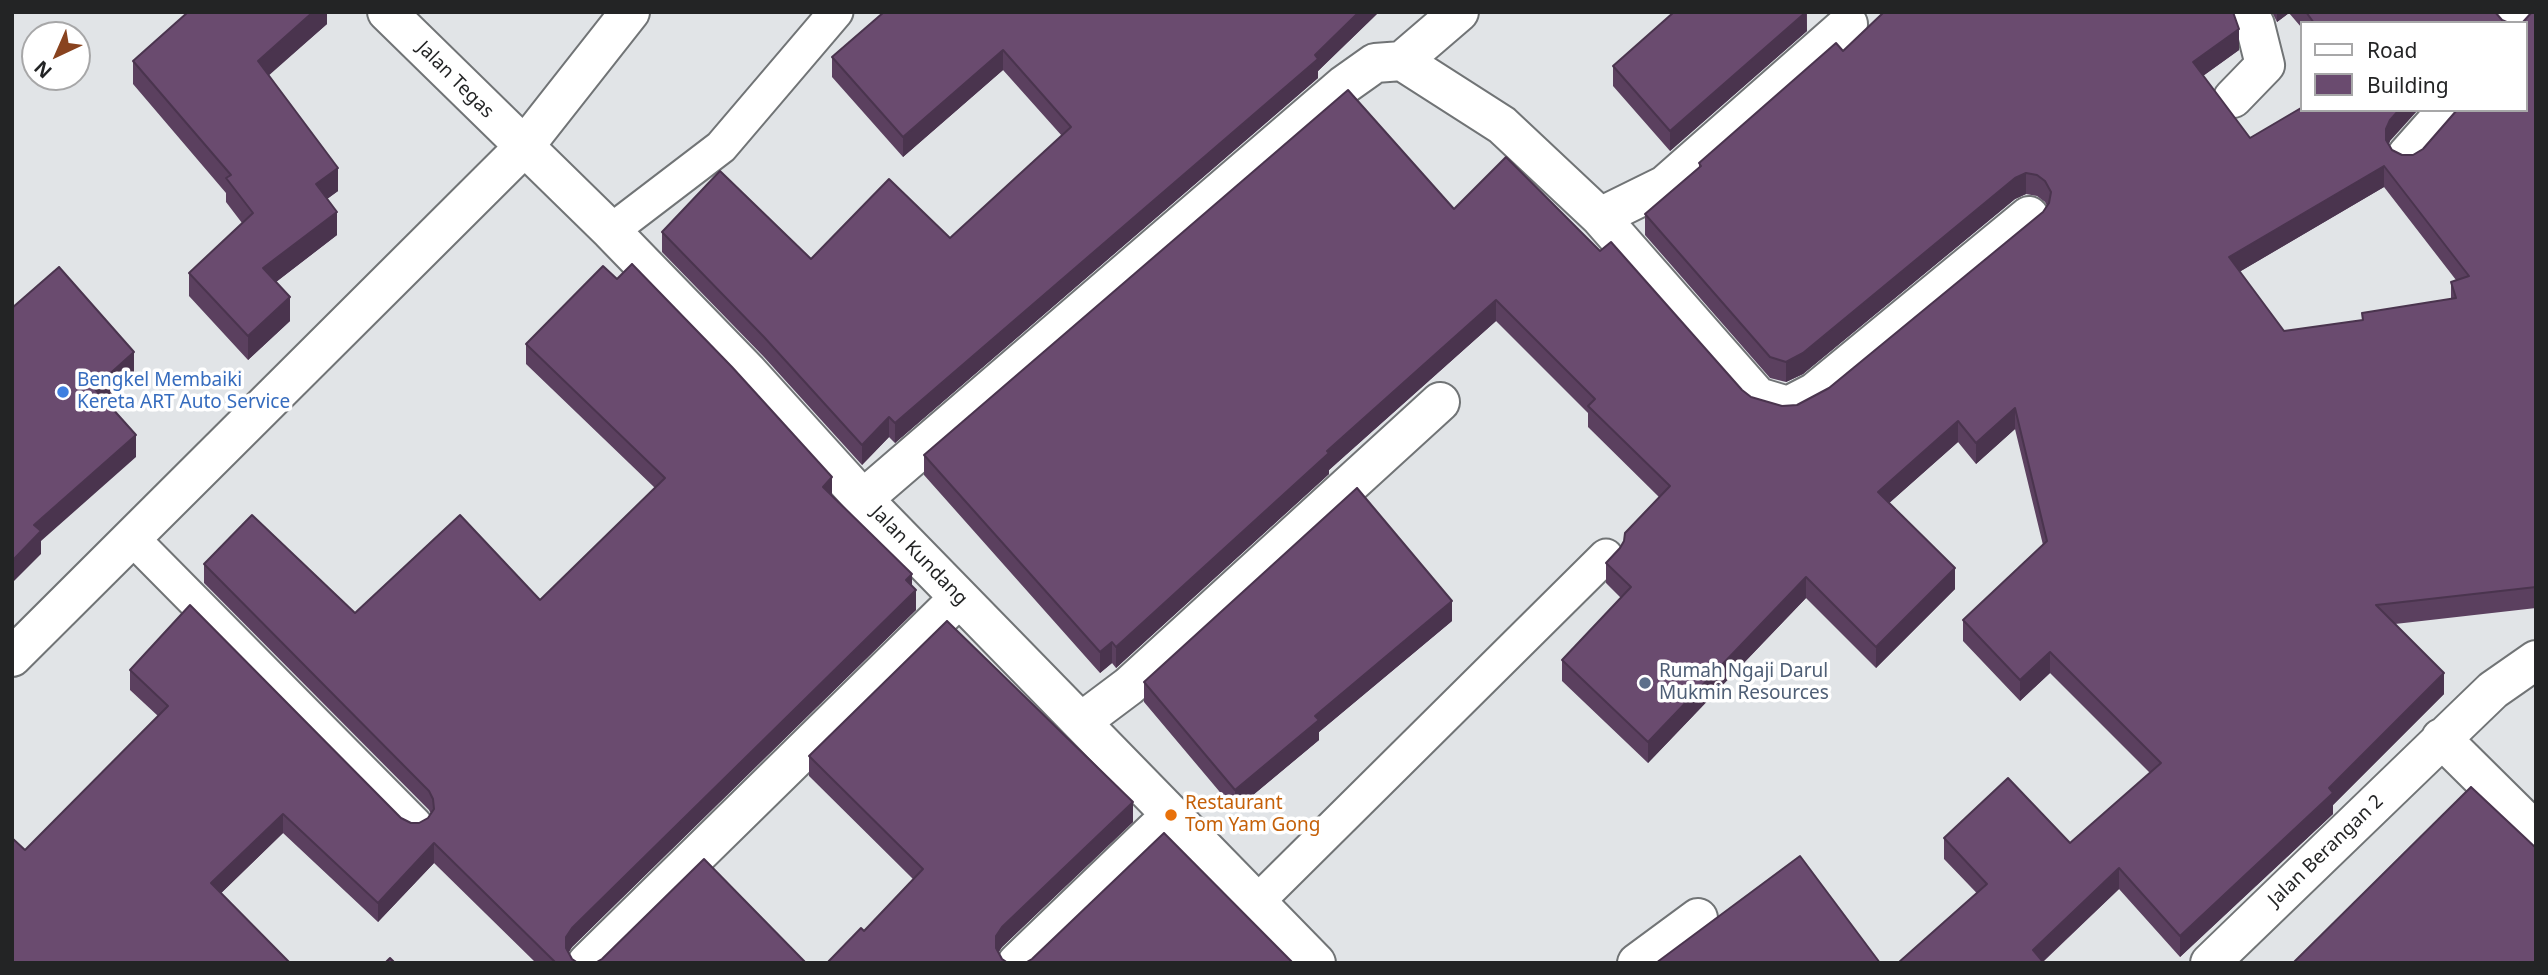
<!DOCTYPE html>
<style>
body{margin:0}
#map{position:relative;width:2548px;height:975px;overflow:hidden;background:#e1e4e7;font-family:"Noto Sans",sans-serif}
canvas{display:block}
.frame{position:absolute;inset:0;border:14px solid #232425;pointer-events:none}
.legend{position:absolute;left:2300px;top:21px;width:228px;height:91px;box-sizing:border-box;background:#fff;border:2px solid #a7a7a8;margin:0;padding:9px 12px;list-style:none;font-size:21px;color:#232425}
.legend li{display:flex;align-items:center;gap:14px;height:35px}
.legend b{width:35px;border:2px solid #a7a7a8}
.north{position:absolute;left:21px;top:21px;width:70px;height:70px;box-sizing:border-box;background:#fff;border:2px solid #a7a7a8;border-radius:50%;rotate:224deg;font-size:19px;font-weight:700;line-height:28px;text-align:center;color:#232425}
.north::after{content:'';display:block;margin:auto;width:24px;height:32px;background:#89431f;clip-path:polygon(50% 0,100% 100%,50% 72%,0 100%)}
</style>
<div id="map">
<canvas width="2548" height="975"></canvas>
<div class="frame"></div>
<ul class="legend">
<li><b style="height:9px;background:#fff"></b>Road</li>
<li><b style="height:19px;background:#6a4b6f"></b>Building</li>
</ul>
<div class="north">N</div>
</div>
<script>
const context = document.querySelector('canvas').getContext('2d');
context.lineJoin = 'round';
function shape(rows) {
  const path = new Path2D();
  for (const r of rows) {
    path.moveTo(r[0], r[1]);
    for (let i = 2; i < r.length; i += 2) path.lineTo(r[i], r[i + 1]);
  }
  return path;
}
function trace(path, color, width, dash) {
  context.strokeStyle = color;
  context.lineWidth = width;
  context.lineCap = dash ? 'butt' : 'round';
  context.setLineDash(dash || []);
  context.stroke(path);
}
function fill(path, color) {
  context.fillStyle = color;
  context.fill(path, 'evenodd');
}
function drawText(font, color, halo, rows, align = 'center') {
  context.font = font + ' "Noto Sans",sans-serif';
  context.lineWidth = 7;
  context.setLineDash([]);
  context.textBaseline = 'middle';
  context.strokeStyle = halo;
  context.fillStyle = color;
  for (const [text, x, y, turn = 0] of rows) {
    context.save();
    context.translate(x, y);
    context.rotate((+turn || 0) * Math.PI / 180);
    context.textAlign = isNaN(turn) ? turn : align;
    if (halo) context.strokeText(text, 0, 0);
    context.fillText(text, 0, 0);
    context.restore();
  }
}
const lane = shape([
 [611,231,721,147,836,12],
 [132,538,415,824],
 [1257,902,1606,556]
]);
const street = shape([
 [387,12,611,231,748,372,863,499,1316,963],
 [2514,23,2522,12],
 [1402,61,1459,12],
 [2233,98,2265,65,2255,25,2248,12],
 [2407,155,2447,110],
 [1600,217,1665,185,1848,24],
 [863,499,1344,85,1375,63,1402,61,1502,125,1600,217,1758,397,1788,406,1815,392,2029,216],
 [12,657,523,148,630,12],
 [1081,722,1129,686,1440,402],
 [2441,738,2536,832],
 [587,963,959,598],
 [1017,963,1171,815],
 [1637,963,1698,918],
 [2210,963,2493,690,2536,660]
]);
trace(lane, '#717476', 37);
trace(street, '#717476', 42);
trace(lane, '#fff', 33);
trace(street, '#fff', 38);
fill(shape([
 [327,12,327,24,268,75,338,191,327,199,337,235,276,282,290,321,248,360,189,296,189,273,242,223,226,202,226,193,133,84,133,61],
 [884,12,1379,12,1318,71,1318,78,895,443,889,437,862,465,764,357,662,252,662,232,811,259,950,238,1062,136,1003,70,903,157,832,77,832,57],
 [1807,12,1807,31,1670,151,1613,86,1613,66],
 [2272,12,2496,12,2502,20,2509,23,2301,23,2301,27,2289,13,2277,22],
 [2536,12,2536,608,2395,624,2444,694,2333,805,2333,814,2180,957,2119,889,2043,962,1944,859,1944,838,2070,843,2150,773,2050,673,2020,701,1963,641,1963,620,2043,545,2015,429,1976,464,1958,442,1889,503,1955,589,1876,668,1806,598,1648,763,1562,681,1562,660,1621,598,1606,583,1606,563,1620,548,1659,497,1588,427,1588,413,1496,321,1329,470,1329,474,1116,668,1112,663,1100,673,924,475,924,455,1454,209,1600,251,1742,390,1751,397,1782,406,1797,405,1829,388,2043,212,2047,206,2045,202,2037,196,2026,194,2015,199,1803,374,1786,382,1770,378,1645,235,1645,214,1699,167,1699,163,1843,51,2239,50,2203,76,2250,138,2390,141,2389,144,2392,150,2402,155,2413,155,2525,110,2523,22],
 [2384,187,2456,280,2451,282,2451,299,2362,313,2362,320,2284,331,2239,272],
 [526,344,832,496,912,586,916,610,572,947,568,953,572,959,578,963,536,963,434,863,378,922,283,833,221,893,25,850,158,716,130,690,130,670,411,823,419,823,428,818,431,814,429,810,204,583,204,564,355,613,540,600,655,488,526,364],
 [1452,621,1319,732,1319,740,1235,810,1144,702,1144,682],
 [809,756,1133,822,1002,947,998,953,1002,959,864,931,913,879,809,776]
]), '#5b405f');
fill(shape([
 [313,12,327,12,327,24,258,85,258,61],
 [1359,12,1379,12,1318,71,1318,78,895,443,895,423,1315,55],
 [1806,12,1807,31,1670,151,1670,131],
 [2277,12,2289,12,2289,13,2277,22],
 [2239,29,2239,50,2193,83,2193,62],
 [1003,50,1003,70,903,157,903,137],
 [2399,110,2418,110,2390,141,2386,150,2386,129,2390,120],
 [2384,166,2384,187,2229,278,2229,257],
 [338,168,338,191,316,207,316,184],
 [2026,173,2026,194,2015,199,1803,374,1786,382,1786,362,2015,178],
 [337,212,337,235,263,292,263,268],
 [290,297,290,321,248,360,248,336],
 [1496,300,1496,321,1329,470,1329,474,1116,668,1116,647,1327,451],
 [134,352,134,374,94,410,94,388],
 [2015,408,2015,429,1976,464,1976,443],
 [889,417,889,437,862,465,862,445],
 [1958,421,1958,442,1878,513,1878,492],
 [136,435,136,457,41,541,41,554,12,583,12,561,34,525],
 [832,477,832,497,823,487],
 [1955,568,1955,589,1876,668,1876,647],
 [912,574,912,594,916,590,916,610,572,947,566,957,566,937,572,928],
 [1806,577,1806,598,1648,763,1648,742],
 [1452,601,1452,621,1319,732,1319,740,1235,810,1235,790,1315,716],
 [1112,642,1112,663,1100,673,1100,652],
 [2050,652,2050,673,2020,701,2020,680],
 [2444,673,2444,694,2333,805,2333,814,2180,957,2180,936],
 [1133,802,1133,822,1002,947,996,956,996,963,996,936,1002,927],
 [283,814,283,833,211,903,211,883],
 [434,843,434,863,378,922,378,903],
 [2119,868,2119,889,2041,963,2033,950]
]), '#4a344e');
const building = shape([
 [188,12,313,12,258,61,338,168,316,184,337,212,263,268,290,297,248,336,189,273,253,213,226,178,231,175,133,61,188,12],
 [884,12,1359,12,1315,55,1318,59,895,423,889,417,862,445,764,337,662,232,720,171,811,259,889,179,950,238,1071,127,1003,50,903,137,832,57,884,12],
 [1674,12,1806,12,1670,131,1613,66,1674,12],
 [1884,12,2233,12,2239,29,2193,62,2250,138,2301,108,2301,110,2399,110,2390,120,2386,129,2386,140,2392,150,2402,155,2413,155,2423,149,2457,110,2525,110,2525,23,2517,23,2523,22,2532,12,2536,12,2536,587,2376,605,2444,673,2329,788,2333,793,2180,936,2119,868,2033,950,2044,963,1898,963,1987,884,1944,838,2008,778,2070,843,2161,763,2050,652,2020,680,1963,620,2047,541,2015,408,1976,443,1958,421,1878,492,1955,568,1876,647,1806,577,1648,742,1562,660,1631,587,1606,563,1620,548,1624,541,1625,533,1670,486,1588,406,1595,399,1496,300,1327,451,1329,453,1116,647,1112,642,1100,652,924,455,1348,90,1454,209,1506,157,1600,251,1611,242,1742,390,1751,397,1782,406,1797,405,1829,388,2043,212,2049,203,2051,192,2045,181,2037,175,2026,173,2015,178,1803,353,1786,362,1770,357,1645,214,1701,166,1699,163,1836,43,1843,51,1884,12],
 [2384,166,2469,276,2451,282,2456,298,2362,313,2363,320,2284,331,2229,257,2384,166],
 [2306,12,2495,12,2502,20,2509,23,2314,23,2306,12],
 [632,264,732,367,832,477,823,487,912,574,906,580,916,590,572,928,566,937,566,948,572,959,578,963,556,963,434,843,378,903,283,814,211,883,290,963,12,963,12,838,25,850,168,706,130,670,190,605,401,818,411,823,419,823,428,818,434,809,433,799,429,791,204,564,252,515,355,613,460,515,540,600,665,478,526,344,603,266,617,279,632,264],
 [59,267,134,352,94,388,136,435,34,525,41,531,12,561,12,308,59,267],
 [1357,488,1452,601,1315,716,1319,720,1235,790,1144,682,1357,488],
 [947,621,1133,802,1002,927,996,936,996,948,1002,959,1008,963,827,963,861,928,864,931,923,869,809,756,947,621],
 [2471,787,2536,848,2536,963,2293,963,2471,787],
 [1164,833,1293,963,1025,963,1032,959,1164,833],
 [1800,856,1880,963,1656,963,1800,856],
 [704,859,806,963,595,963,602,959,704,859],
 [390,958,395,963,385,963,390,958]
]);
fill(building, '#6a4b6f');
trace(building, '#4a344e', 2);
for (const [x, y, r, color] of [
 [63,392,7,"#3f7fe0"],
 [1645,683,7,"#5c6f8a"],
 [1171,815,7,"#e8710a"]
]) {
  const dot = new Path2D();
  dot.arc(x, y, r, 0, 2 * Math.PI);
  context.fillStyle = color;
  context.fill(dot);
  trace(dot, '#fff', 2.5);
}
drawText('19px', '#232425', '#fff', [
 ["Jalan Tegas",455,80,45],
 ["Jalan Kundang",919,556,46],
 ["Jalan Berangan 2",2326,851,-44]
]);
drawText('19px', '#366cbe', '#fff', [
 ["Bengkel Membaiki",77,381],
 ["Kereta ART Auto Service",77,403]
], 'left');
drawText('19px', '#4e5e75', '#fff', [
 ["Rumah Ngaji Darul",1659,672],
 ["Mukmin Resources",1659,694]
], 'left');
drawText('19px', '#c56008', '#fff', [
 ["Restaurant",1185,804],
 ["Tom Yam Gong",1185,826]
], 'left');
</script>
